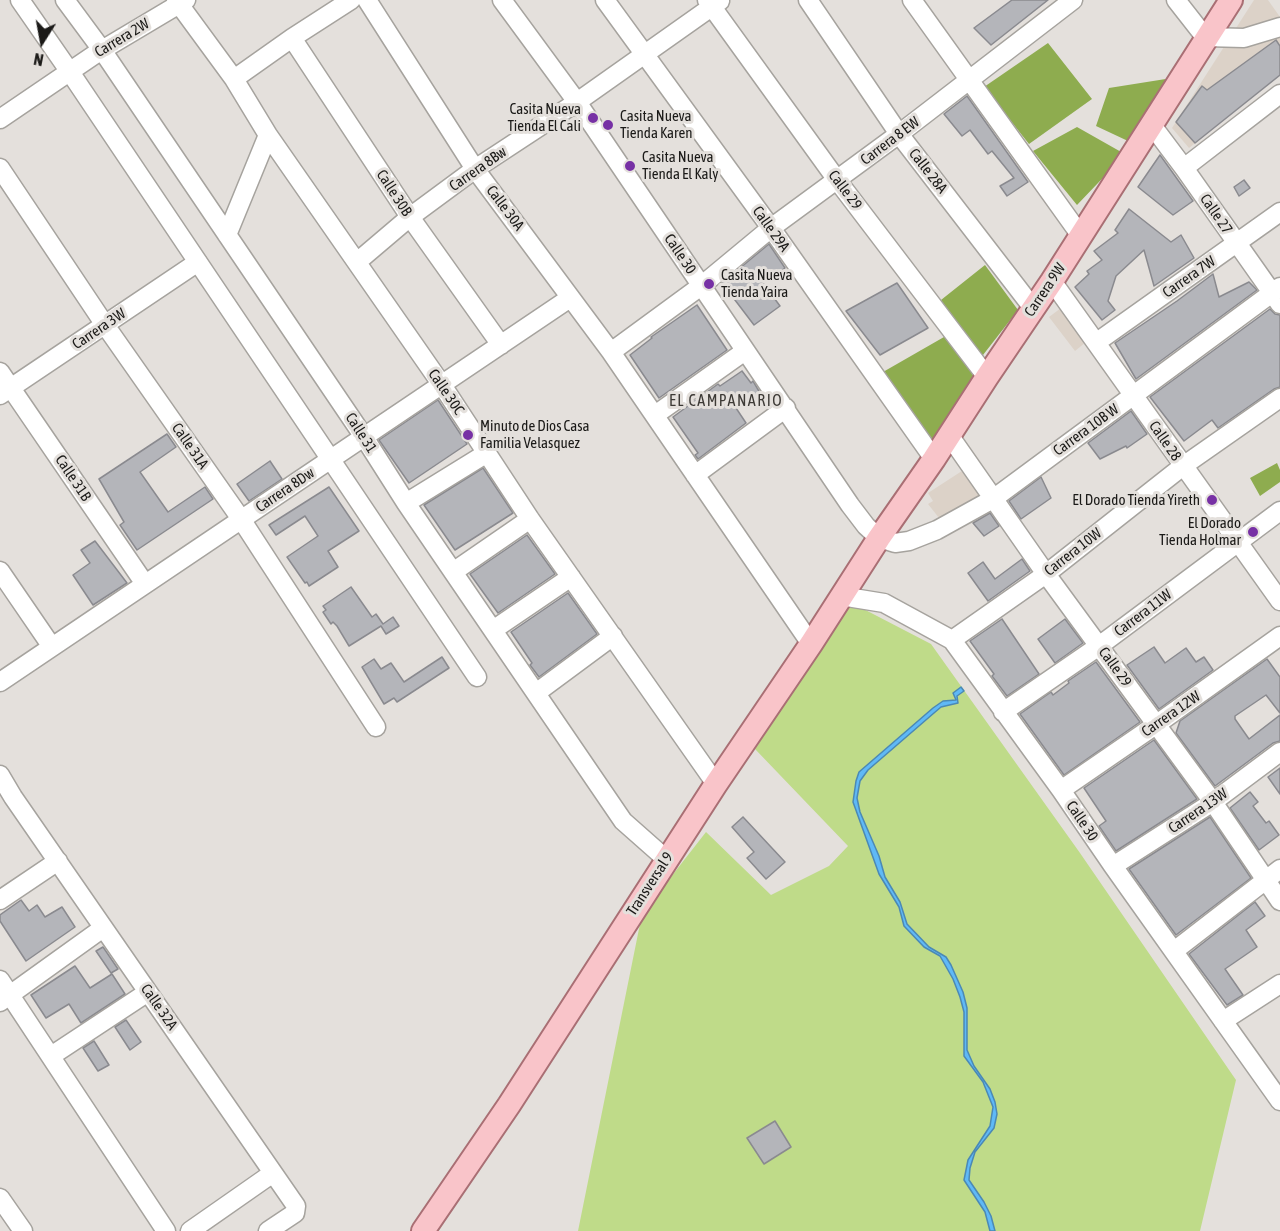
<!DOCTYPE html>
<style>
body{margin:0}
#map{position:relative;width:1280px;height:1231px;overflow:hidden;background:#e4e0dc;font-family:"Asap Condensed",sans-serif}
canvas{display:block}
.north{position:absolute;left:12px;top:12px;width:60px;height:60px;-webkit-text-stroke:4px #e4e0dc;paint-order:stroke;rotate:191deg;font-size:16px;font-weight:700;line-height:24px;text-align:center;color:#1b1a18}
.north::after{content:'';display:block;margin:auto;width:21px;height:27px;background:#1b1a18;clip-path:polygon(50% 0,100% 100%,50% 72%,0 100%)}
</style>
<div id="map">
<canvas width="1280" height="1231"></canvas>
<div class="north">N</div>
</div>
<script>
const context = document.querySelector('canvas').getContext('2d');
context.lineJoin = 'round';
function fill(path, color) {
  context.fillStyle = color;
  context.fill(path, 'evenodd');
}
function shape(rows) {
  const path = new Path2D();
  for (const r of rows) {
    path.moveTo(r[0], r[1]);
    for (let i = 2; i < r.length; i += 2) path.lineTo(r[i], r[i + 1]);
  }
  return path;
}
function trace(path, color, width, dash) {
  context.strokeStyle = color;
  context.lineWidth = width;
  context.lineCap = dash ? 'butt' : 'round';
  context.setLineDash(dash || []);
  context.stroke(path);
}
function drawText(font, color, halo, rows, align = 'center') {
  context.font = font + ' "Asap Condensed",sans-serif';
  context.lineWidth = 6;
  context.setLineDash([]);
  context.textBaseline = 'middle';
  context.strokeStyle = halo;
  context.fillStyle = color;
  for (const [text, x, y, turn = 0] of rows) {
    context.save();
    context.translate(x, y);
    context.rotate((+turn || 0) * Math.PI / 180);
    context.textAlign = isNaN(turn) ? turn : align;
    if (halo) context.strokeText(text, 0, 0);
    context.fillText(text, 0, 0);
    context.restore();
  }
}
fill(shape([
 [1254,0,1268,0,1280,17,1280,75,1189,148,1172,128],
 [1061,308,1086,342,1075,351,1049,317],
 [965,469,983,496,943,523,928,504,933,501,928,493]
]), '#dcd2c8');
fill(shape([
 [850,602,931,644,1080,853,1236,1080,1200,1231,578,1231,642,914,706,832,771,895,829,866,848,846,755,749]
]), '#bfdb89');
fill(shape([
 [1048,43,1092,99,1029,144,984,87],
 [1172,78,1128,141,1096,126,1109,88],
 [1077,127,1130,157,1119,161,1077,205,1033,151],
 [985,265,1018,310,983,355,978,365,941,300],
 [944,337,975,376,938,448,883,372],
 [1277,463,1280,470,1280,482,1260,496,1250,478]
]), '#8eac4f');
const water = shape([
 [961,687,964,691,957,696,958,703,941,707,934,713,868,770,860,781,857,798,860,812,879,856,885,877,900,902,907,924,929,947,946,957,951,965,963,992,967,1008,967,1050,974,1066,990,1089,995,1102,997,1114,994,1128,975,1152,970,1168,969,1180,984,1202,991,1216,995,1231,990,1231,985,1212,964,1180,968,1160,990,1126,993,1107,983,1082,964,1056,964,1012,960,997,953,979,940,956,924,947,904,926,899,907,879,874,853,802,856,781,859,772,933,708,943,701,956,700,953,693,961,687]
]);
fill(water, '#5fb9f7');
trace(water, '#4b89b4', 1.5);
const building = shape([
 [1012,0,1048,0,991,45,974,28,1012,0],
 [1276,40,1280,46,1280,75,1195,143,1176,122,1202,86,1207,90,1276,40],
 [967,96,1028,182,1007,196,1000,186,1014,178,992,151,988,154,970,130,962,136,944,114,967,96],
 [1160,155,1193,201,1173,215,1138,187,1160,155],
 [1244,180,1250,188,1239,196,1234,187,1244,180],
 [1129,209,1171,242,1181,235,1194,258,1154,286,1144,250,1116,276,1108,301,1115,310,1102,320,1075,287,1089,274,1087,271,1102,260,1094,251,1118,233,1115,230,1129,209],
 [769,244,785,268,763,283,780,306,754,325,722,283,769,244],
 [1213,274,1219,297,1249,282,1257,290,1136,379,1115,343,1177,301,1213,274],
 [897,283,928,328,880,355,846,311,897,283],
 [697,305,727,350,659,398,630,355,652,338,651,337,697,305],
 [1270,309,1275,314,1280,315,1280,387,1274,389,1218,428,1212,420,1184,441,1150,397,1270,309],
 [742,371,751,383,753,381,760,393,736,408,746,423,698,459,695,455,698,453,673,417,718,384,720,386,742,371],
 [438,400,467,444,409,483,379,440,438,400],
 [1131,411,1147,434,1127,448,1126,446,1100,459,1088,443,1131,411],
 [167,434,176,447,140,472,168,512,205,487,213,499,137,550,120,525,124,522,99,479,167,434],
 [270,461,282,479,249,501,237,484,270,461],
 [483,468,513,513,455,550,424,505,483,468],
 [1041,477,1051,498,1021,519,1009,501,1041,477],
 [329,487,359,531,328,551,338,567,309,586,307,582,305,583,287,557,318,536,305,516,276,535,269,525,329,487],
 [990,513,999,526,984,536,973,523,990,513],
 [527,535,555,574,498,613,470,574,527,535],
 [95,541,127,583,93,605,73,575,90,563,81,550,95,541],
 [1022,559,1030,571,988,601,968,573,983,562,995,579,1022,559],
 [351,587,372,617,376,614,383,624,393,617,399,626,386,634,381,626,349,646,337,626,333,622,331,624,323,612,326,610,323,606,351,587],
 [568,593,597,634,539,677,530,665,532,663,511,632,568,593],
 [1002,619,1039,674,1007,696,992,676,994,674,970,641,1002,619],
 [1065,619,1083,643,1055,663,1038,639,1065,619],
 [1154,647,1165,663,1186,648,1196,662,1204,657,1213,670,1159,709,1127,665,1154,647],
 [442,657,449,668,397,702,394,698,384,704,362,667,374,659,381,669,391,663,404,682,442,657],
 [1267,659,1280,677,1280,713,1266,695,1235,716,1235,719,1249,739,1280,715,1280,741,1273,743,1215,786,1176,733,1180,721,1267,659],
 [1096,662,1140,722,1064,775,1020,714,1051,692,1053,695,1069,683,1068,681,1096,662],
 [1154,740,1197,799,1116,851,1099,826,1106,821,1084,788,1154,740],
 [1280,768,1280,794,1268,777,1280,768],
 [1250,792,1258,802,1253,806,1266,823,1269,821,1279,835,1259,850,1230,808,1250,792],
 [743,817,785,862,766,879,747,858,754,852,732,827,743,817],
 [1210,817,1251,878,1176,935,1129,869,1210,817],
 [21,900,29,911,37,905,45,917,62,907,75,927,26,961,0,921,0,915,21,900],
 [1255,902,1265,916,1246,930,1257,947,1225,969,1243,995,1227,1005,1189,954,1255,902],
 [103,947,118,969,111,973,96,951,103,947],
 [75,966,90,988,112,974,125,994,81,1023,69,1004,46,1018,31,995,75,966],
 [126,1020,141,1042,130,1050,115,1027,126,1020],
 [94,1041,109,1065,98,1071,83,1048,94,1041],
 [775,1121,791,1147,764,1164,747,1138,775,1121]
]);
fill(building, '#b4b5ba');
trace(building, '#8a8a8f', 1.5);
const minor = shape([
 [20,0,70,72,477,677],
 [65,0,102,50,364,437,406,503,623,821,666,859],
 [176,0,234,79,268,135,442,385,530,519,716,784],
 [367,0,475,169,611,352,811,644],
 [502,0,577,102,850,505,866,526,879,538,895,543,909,541,937,530,993,499,1280,287],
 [605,0,771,228,934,459],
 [707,0,837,180,987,377],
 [808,0,899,134,1033,308],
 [912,0,1081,236],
 [1176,0,1205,37,1244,38,1280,27],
 [292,38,410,217,501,345],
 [234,79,292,38,351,0],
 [0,119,97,53,186,0],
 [1151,124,1184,168,1280,304],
 [0,168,105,325,241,519,376,727],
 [1184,168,1280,94],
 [227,235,268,135],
 [357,262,410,217,475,169,577,102,720,1],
 [1052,281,1280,601],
 [1097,342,1280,212],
 [611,352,701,286,771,228,899,134,1073,0],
 [0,372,145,584],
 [0,395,198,262],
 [655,415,745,351],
 [949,435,1046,574,1213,802,1280,901],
 [695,475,786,408],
 [406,503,487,453],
 [0,571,52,647],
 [453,572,530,519],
 [841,596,884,603,952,640,1061,790,1113,866,1280,1101],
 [493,630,571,577],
 [952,640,1046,574,1183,466,1280,398],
 [0,682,570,298],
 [536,693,613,636],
 [1003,712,1099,646,1280,511],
 [0,775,13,797,296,1206,295,1213,268,1231],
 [1061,790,1157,724,1280,636],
 [1113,866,1213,802,1280,752],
 [0,900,58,861],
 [1174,951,1280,869],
 [0,980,166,1231],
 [0,1002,103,928],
 [1223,1021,1280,984],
 [51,1056,148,992],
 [0,1198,23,1231],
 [190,1231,273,1173]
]);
const major = shape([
 [423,1231,509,1105,716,784,811,644,879,538,934,459,987,377,1052,281,1231,0]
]);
trace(minor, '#a6a39e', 21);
trace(major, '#a96f74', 26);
trace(minor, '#fff', 18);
trace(major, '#f9c4c9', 22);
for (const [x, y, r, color] of [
 [593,118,6,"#7731a5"],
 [608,125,6,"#7731a5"],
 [630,166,6,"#7731a5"],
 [709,284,6,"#7731a5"],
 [468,435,6,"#7731a5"],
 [1212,500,6,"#7731a5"],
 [1253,532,6,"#7731a5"]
]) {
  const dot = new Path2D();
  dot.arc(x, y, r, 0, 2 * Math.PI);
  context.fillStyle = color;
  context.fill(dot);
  trace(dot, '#e4e0dc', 2);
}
drawText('15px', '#1b1a18', '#e4e0dc', [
 ["Carrera 2W",122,38,-31],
 ["Carrera 8 EW",890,141,-37],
 ["Carrera 8Bw",478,169,-35],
 ["Calle 28A",928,171,52],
 ["Calle 29",845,190,53],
 ["Calle 30B",394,193,57],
 ["Calle 30A",505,208,53],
 ["Calle 27",1216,214,55],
 ["Calle 29A",771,229,54],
 ["Calle 30",680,254,56],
 ["Carrera 7W",1189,277,-35],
 ["Carrera 9W",1045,290,-56],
 ["Carrera 3W",99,329,-34],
 ["Calle 30C",446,392,56],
 ["Carrera 10B W",1086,430,-36],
 ["Calle 31",361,433,57],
 ["Calle 28",1165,441,55],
 ["Calle 31A",190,446,55],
 ["Calle 31B",73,478,56],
 ["Carrera 8Dw",285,490,-34],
 ["Carrera 10W",1073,552,-38],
 ["Carrera 11W",1143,613,-37],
 ["Calle 29",1115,667,54],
 ["Carrera 12W",1171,714,-35],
 ["Carrera 13W",1198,811,-34],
 ["Calle 30",1082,821,56],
 ["Transversal 9",650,884,-57],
 ["Calle 32A",159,1007,55]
]);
drawText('15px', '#1b1a18', '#e4e0dc', [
 ["Casita Nueva",581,109,"right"],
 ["Tienda El Cali",581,126,"right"],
 ["Casita Nueva",620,116],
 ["Tienda Karen",620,133],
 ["Casita Nueva",642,157],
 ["Tienda El Kaly",642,174],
 ["Casita Nueva",721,275],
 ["Tienda Yaira",721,292],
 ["Minuto de Dios Casa",480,426],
 ["Familia Velasquez",480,443],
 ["El Dorado Tienda Yireth",1200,500,"right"],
 ["El Dorado",1241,523,"right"],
 ["Tienda Holmar",1241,540,"right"]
], 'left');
context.letterSpacing = '1.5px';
drawText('16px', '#3d3a36', '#e4e0dc', [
 ["EL CAMPANARIO",726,401]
]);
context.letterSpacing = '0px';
</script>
